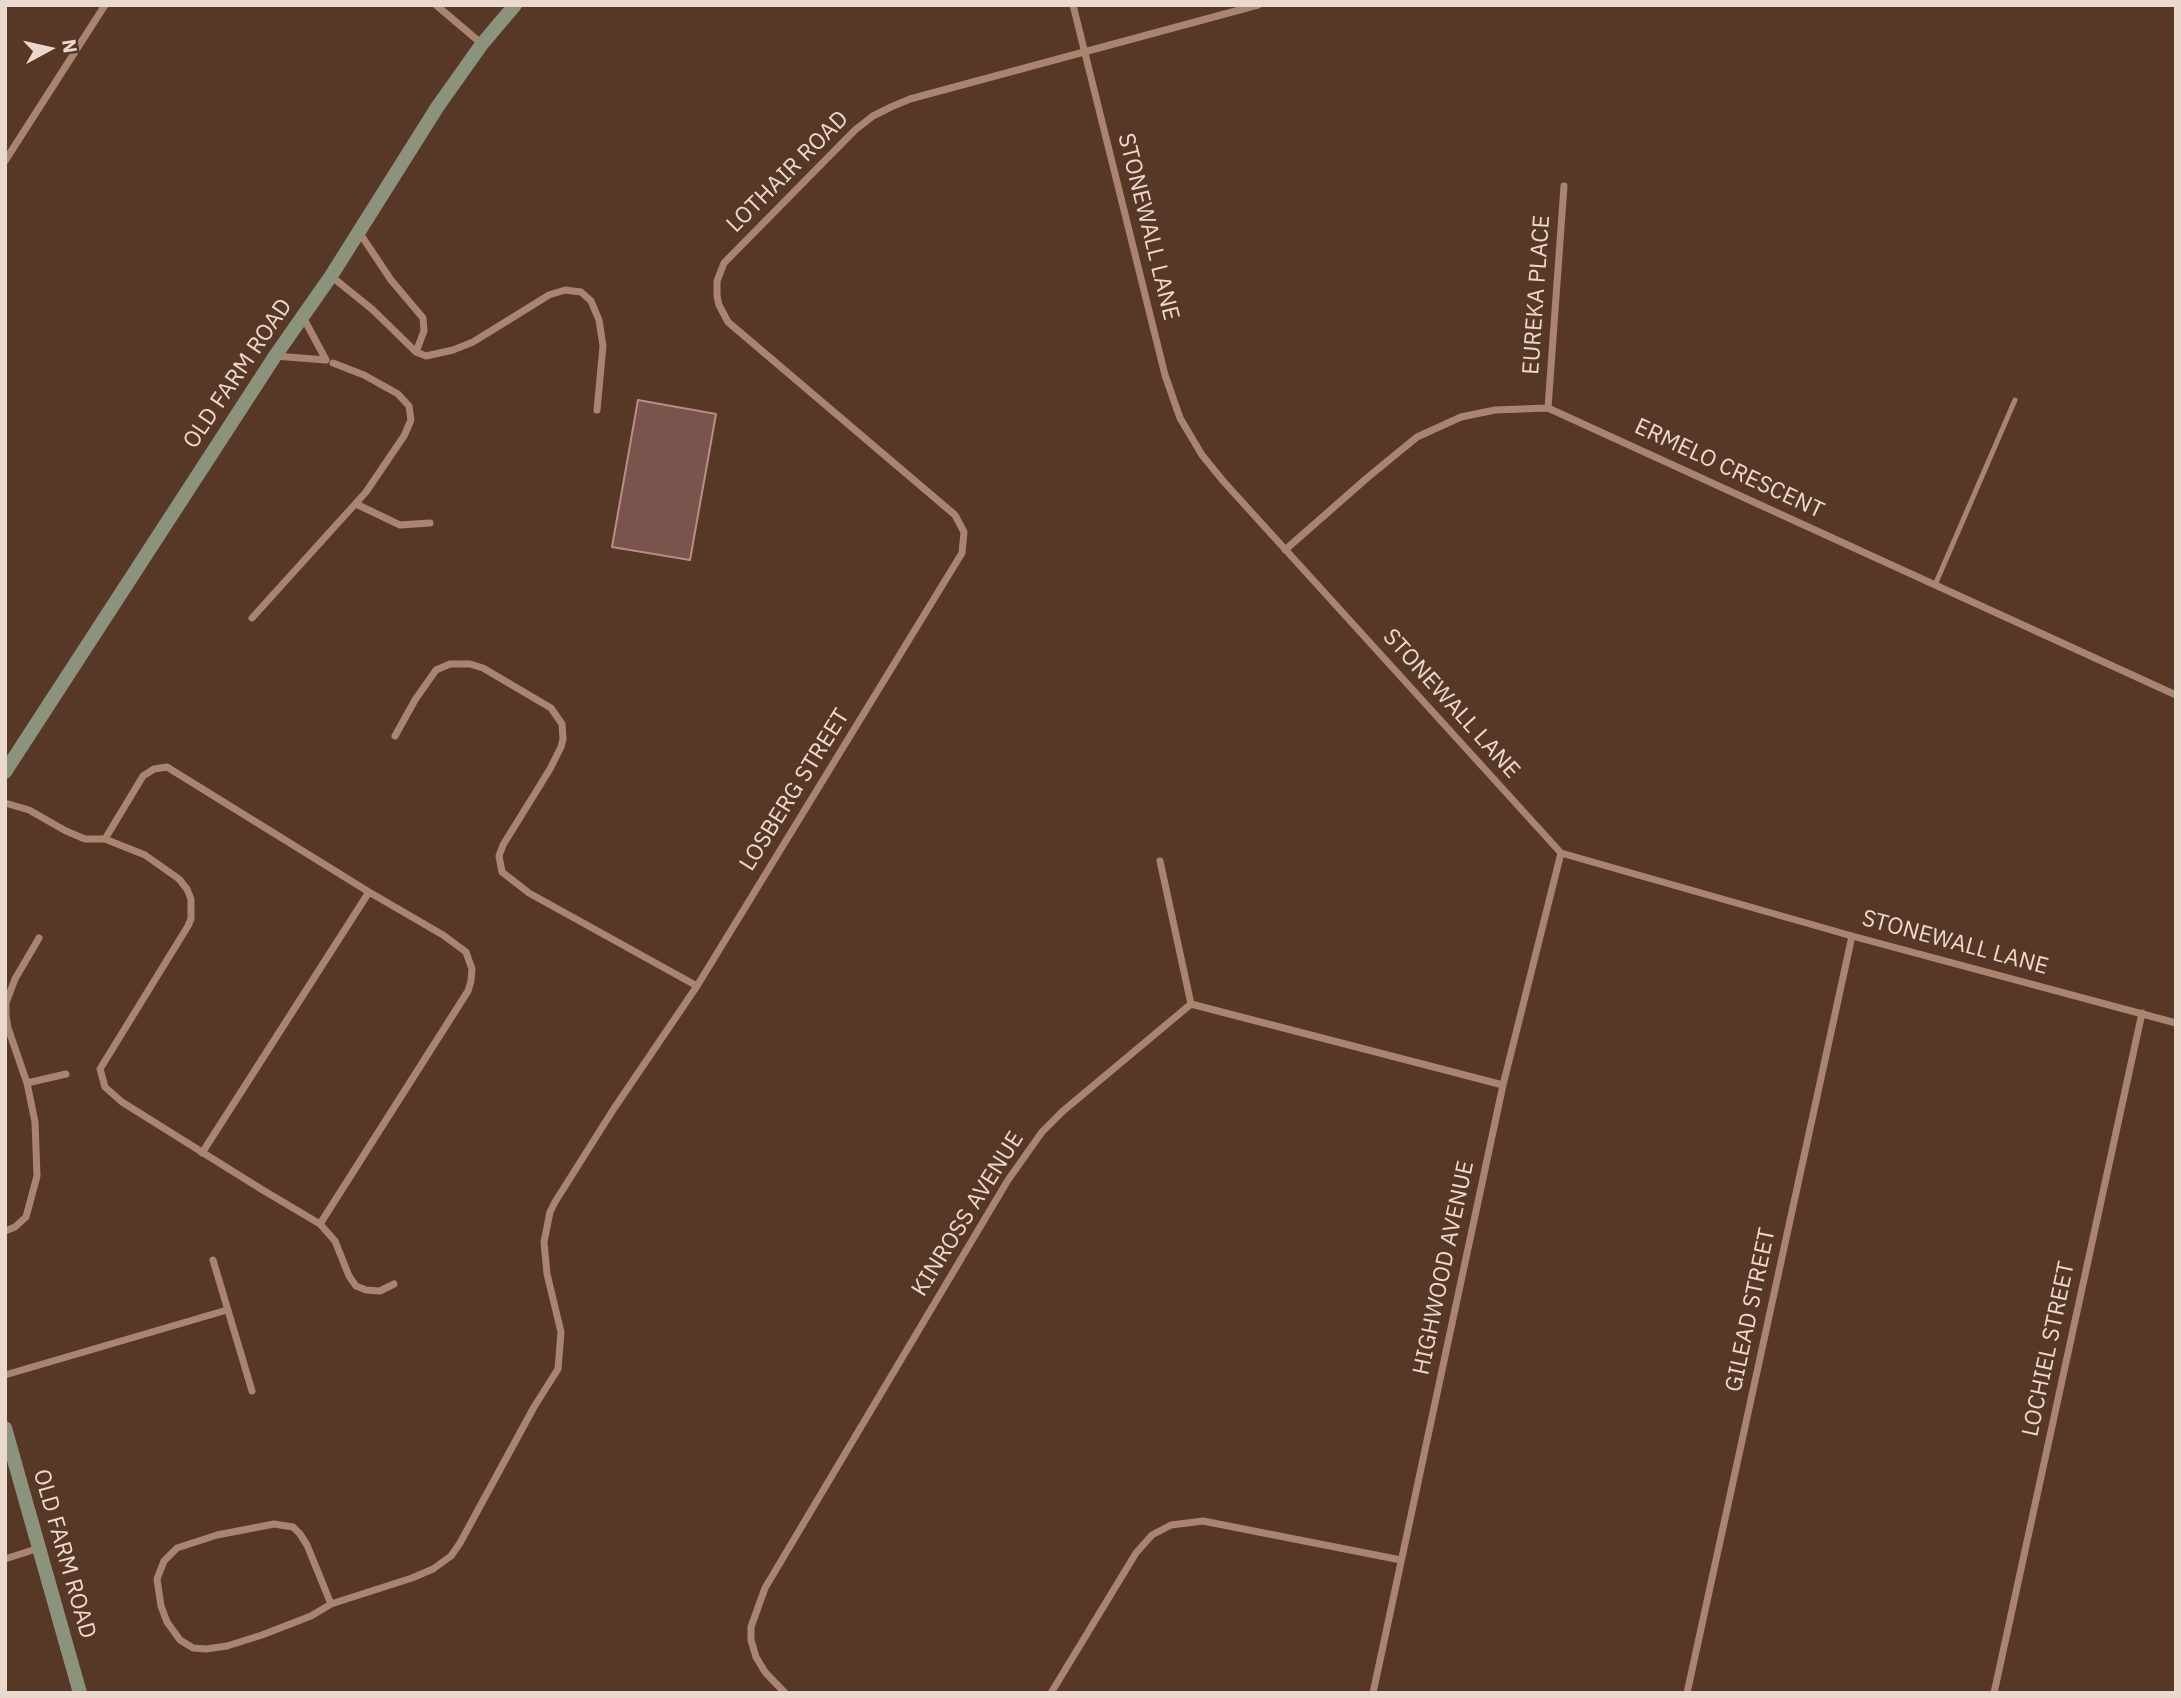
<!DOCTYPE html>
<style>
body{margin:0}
#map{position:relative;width:2181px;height:1698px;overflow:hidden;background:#573826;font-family:"IBM Plex Sans",sans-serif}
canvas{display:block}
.frame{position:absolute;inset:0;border:7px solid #ecd9ce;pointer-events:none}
.north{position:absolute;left:14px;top:14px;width:70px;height:70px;-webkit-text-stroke:5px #573826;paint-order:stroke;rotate:82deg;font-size:19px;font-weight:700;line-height:28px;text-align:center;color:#ecd9ce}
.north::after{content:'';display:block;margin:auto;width:24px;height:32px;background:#ecd9ce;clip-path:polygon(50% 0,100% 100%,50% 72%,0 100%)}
</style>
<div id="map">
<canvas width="2181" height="1698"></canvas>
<div class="frame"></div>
<div class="north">N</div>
</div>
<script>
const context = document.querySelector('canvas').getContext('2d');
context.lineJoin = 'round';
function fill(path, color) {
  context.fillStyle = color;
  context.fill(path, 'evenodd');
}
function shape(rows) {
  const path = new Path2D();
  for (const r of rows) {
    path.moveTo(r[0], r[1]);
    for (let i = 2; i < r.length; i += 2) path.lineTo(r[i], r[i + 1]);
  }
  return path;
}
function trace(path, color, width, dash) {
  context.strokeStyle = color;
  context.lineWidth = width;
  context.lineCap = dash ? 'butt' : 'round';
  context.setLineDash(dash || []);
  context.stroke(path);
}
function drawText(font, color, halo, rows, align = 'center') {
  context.font = font + ' "IBM Plex Sans",sans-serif';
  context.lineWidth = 5;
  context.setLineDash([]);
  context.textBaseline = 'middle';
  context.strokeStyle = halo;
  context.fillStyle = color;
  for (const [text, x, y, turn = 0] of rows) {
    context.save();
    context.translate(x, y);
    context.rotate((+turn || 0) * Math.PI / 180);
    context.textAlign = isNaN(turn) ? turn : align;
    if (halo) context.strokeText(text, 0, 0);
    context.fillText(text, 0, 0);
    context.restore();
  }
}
const building = shape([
 [638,400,716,414,690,560,612,547,638,400]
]);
fill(building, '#79534c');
trace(building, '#b78d86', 2);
trace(shape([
 [1935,585,2015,400]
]), '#a98571', 5);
trace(shape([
 [436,5,482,44],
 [1073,5,1165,375,1180,418,1202,455,1224,482,1561,853,1852,936,2176,1023],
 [5,161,105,5],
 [359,232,391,280,423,318,424,331,416,352],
 [331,276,373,310,416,352,426,356,453,350,473,342,549,295,565,290,581,292,591,301,599,320,603,346,597,410],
 [303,317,326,360],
 [275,356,326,360],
 [1548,408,1564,186],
 [356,504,400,525,430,523],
 [1285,550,1367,478,1417,437,1461,417,1495,410,1548,408,2176,695],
 [252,618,366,492,404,436,411,420,409,406,398,394,364,375,333,363],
 [395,736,415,700,436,670,450,664,470,664,483,668,551,708,562,724,563,739,561,747,550,769,503,845,499,856,502,872,529,893,697,986],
 [5,803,29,810,66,831,85,839,105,839,145,855,179,879,187,889,191,899,191,919,188,926,100,1069,105,1087,122,1102,261,1189,320,1224,335,1241,349,1276,356,1286,366,1290,380,1291,394,1284],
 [105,839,143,776,154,769,167,767,369,892,443,935,466,952,472,969,471,981,468,991,320,1224],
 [1160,861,1191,1004],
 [27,1083,66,1074],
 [202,1153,369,892],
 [5,1231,15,1227,26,1217,37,1176,35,1122,27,1083,8,1028,6,1015,6,1003,15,979,39,938],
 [213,1260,252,1391],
 [5,1375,227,1310],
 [274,1524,293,1527,300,1534,307,1545,331,1604,311,1616,262,1635,227,1646,206,1649,193,1648,180,1640,167,1622,161,1606,157,1579,164,1561,177,1548,217,1535,274,1524],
 [5,1559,39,1548],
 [331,1604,412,1578,433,1569,451,1556,460,1543,534,1407,558,1369,561,1332,547,1274,544,1242,550,1212,555,1202,613,1110,697,986,962,553,964,532,955,515,728,322,719,305,717,296,717,281,724,263,855,130,873,116,891,107,910,99,1258,5],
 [785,1693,765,1672,756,1657,751,1640,751,1627,765,1588,1008,1180,1042,1132,1063,1111,1191,1004,1503,1085],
 [1051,1693,1136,1553,1152,1535,1171,1525,1203,1521,1401,1560],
 [1373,1693,1503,1085,1561,853],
 [1687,1693,1852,936],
 [1994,1693,2142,1013]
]), '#a98571', 7);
trace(shape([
 [5,772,275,356,331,276,438,106,482,44,515,5],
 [5,1428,80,1693]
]), '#8c937c', 14);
drawText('23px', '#ecd9ce', '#573826', [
 ["LOTHAIR ROAD",788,172,-45],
 ["STONEWALL LANE",1148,227,76],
 ["EUREKA PLACE",1537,295,-86],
 ["OLD FARM ROAD",238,374,-56],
 ["ERMELO CRESCENT",1729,469,25],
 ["STONEWALL LANE",1451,704,48],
 ["LOSBERG STREET",795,790,-58],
 ["STONEWALL LANE",1955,943,15],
 ["KINROSS AVENUE",968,1214,-58],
 ["HIGHWOOD AVENUE",1444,1268,-78],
 ["GILEAD STREET",1751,1310,-78],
 ["LOCHIEL STREET",2049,1349,-78],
 ["OLD FARM ROAD",64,1554,74]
]);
</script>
